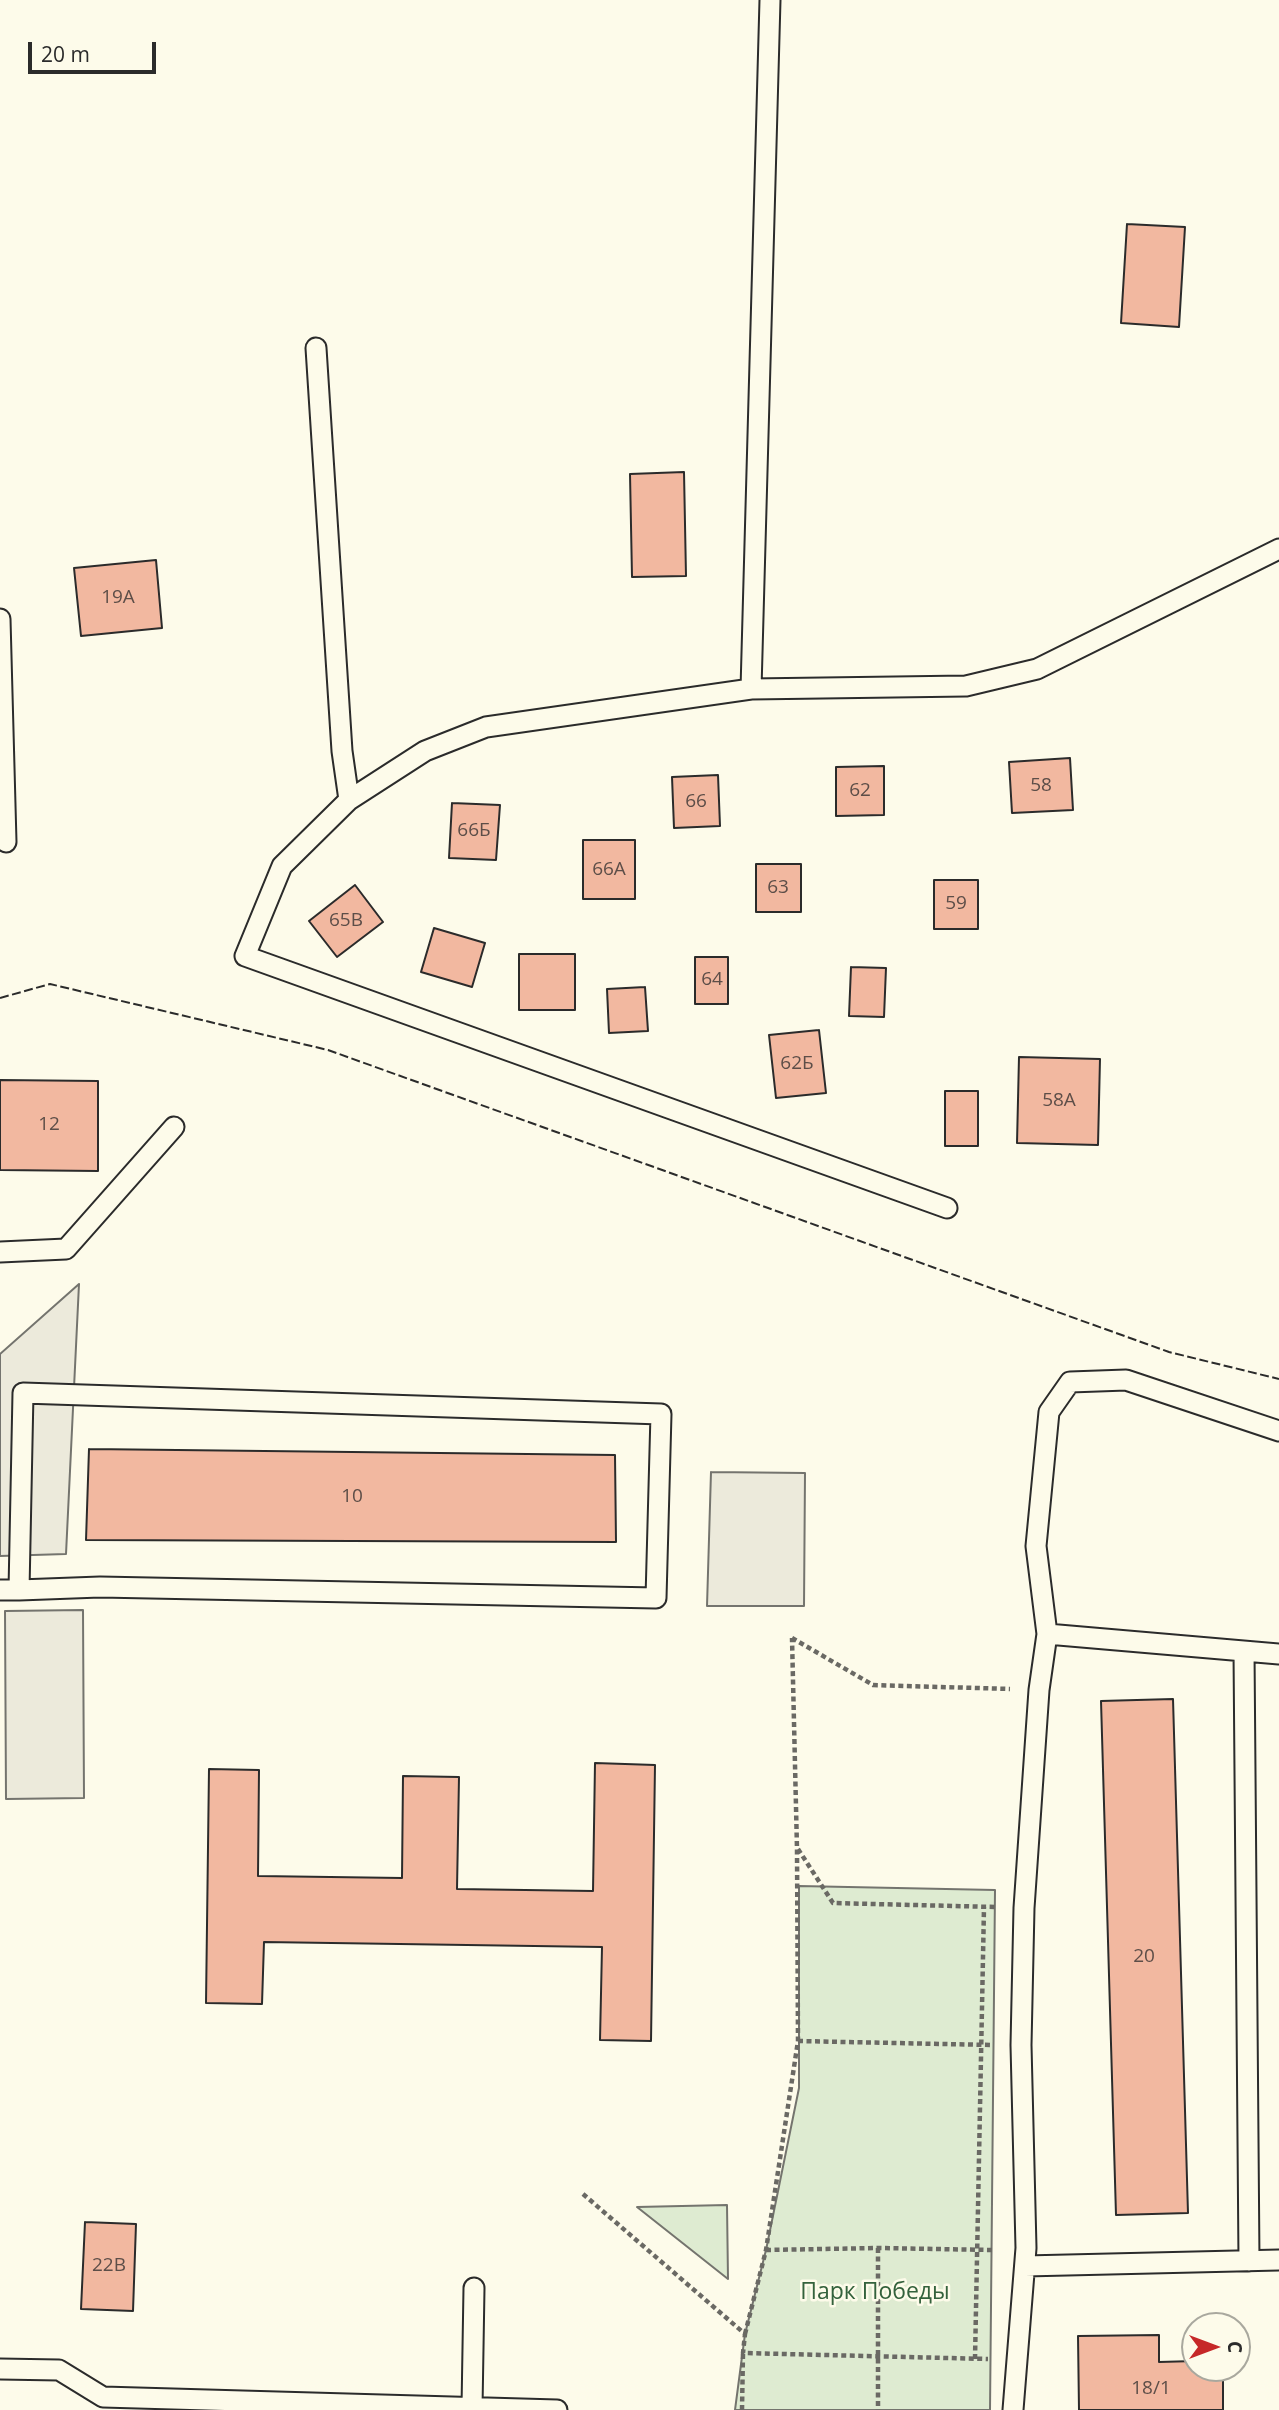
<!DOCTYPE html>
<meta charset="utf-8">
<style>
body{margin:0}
#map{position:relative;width:1279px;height:2410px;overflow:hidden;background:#fdfbea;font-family:"Open Sans",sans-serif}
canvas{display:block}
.north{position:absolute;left:1181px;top:2312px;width:70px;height:70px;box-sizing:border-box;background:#fdfbea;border:2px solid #a9a89e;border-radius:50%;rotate:90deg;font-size:19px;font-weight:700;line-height:28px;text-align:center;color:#2b2b2b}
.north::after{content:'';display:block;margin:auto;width:24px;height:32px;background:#c62828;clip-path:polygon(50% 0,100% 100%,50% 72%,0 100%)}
.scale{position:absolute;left:28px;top:42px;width:128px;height:32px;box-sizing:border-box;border:4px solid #2b2b2b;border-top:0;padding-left:9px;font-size:21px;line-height:24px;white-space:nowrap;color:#2b2b2b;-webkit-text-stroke:5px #fdfbea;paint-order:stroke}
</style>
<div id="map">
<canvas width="1279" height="2410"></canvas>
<div class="north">С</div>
<div class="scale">20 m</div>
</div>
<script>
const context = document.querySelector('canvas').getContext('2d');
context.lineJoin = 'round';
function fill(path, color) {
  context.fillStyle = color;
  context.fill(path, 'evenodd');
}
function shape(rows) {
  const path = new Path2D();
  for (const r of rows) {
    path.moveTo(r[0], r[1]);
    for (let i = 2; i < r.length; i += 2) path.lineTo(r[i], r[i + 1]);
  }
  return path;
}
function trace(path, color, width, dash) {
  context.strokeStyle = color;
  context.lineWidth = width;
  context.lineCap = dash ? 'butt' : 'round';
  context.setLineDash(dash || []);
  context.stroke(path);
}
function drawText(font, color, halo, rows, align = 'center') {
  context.font = font + ' "Open Sans",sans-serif';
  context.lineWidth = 5;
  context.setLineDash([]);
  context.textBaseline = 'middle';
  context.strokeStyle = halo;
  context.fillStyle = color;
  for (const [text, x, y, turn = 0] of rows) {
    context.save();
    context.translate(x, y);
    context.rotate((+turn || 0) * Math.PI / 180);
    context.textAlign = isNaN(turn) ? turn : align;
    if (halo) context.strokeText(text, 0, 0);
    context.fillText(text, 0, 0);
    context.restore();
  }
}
const green = shape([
 [799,1886,995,1890,990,2410,735,2410,745,2334,766,2250,799,2088,799,1886],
 [727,2205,728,2279,637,2207,727,2205]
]);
fill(green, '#deebd1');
trace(green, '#74746e', 2);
const parking = shape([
 [79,1284,66,1554,0,1556,0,1354,79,1284],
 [711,1472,805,1473,804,1606,707,1606,711,1472],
 [83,1610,84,1798,6,1799,5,1611,83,1610]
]);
fill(parking, '#eceadb');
trace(parking, '#74746e', 2);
const building = shape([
 [1127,224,1185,227,1179,327,1121,323,1127,224],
 [684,472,686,576,632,577,630,474,684,472],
 [156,560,162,628,81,636,74,568,156,560],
 [1070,758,1073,810,1012,813,1009,762,1070,758],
 [884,766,884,815,836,816,836,767,884,766],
 [718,775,720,826,674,828,672,777,718,775],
 [452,803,500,805,496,860,449,858,452,803],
 [583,840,635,840,635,899,583,899,583,840],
 [756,864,801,864,801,912,756,912,756,864],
 [934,880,978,880,978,929,934,929,934,880],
 [355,885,383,922,337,957,309,921,355,885],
 [434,928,485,943,472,987,421,972,434,928],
 [519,954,575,954,575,1010,519,1010,519,954],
 [695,957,728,957,728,1004,695,1004,695,957],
 [851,967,886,968,884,1017,849,1016,851,967],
 [645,987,648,1031,609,1033,607,989,645,987],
 [819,1030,826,1093,776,1098,769,1035,819,1030],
 [1019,1057,1100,1059,1098,1145,1017,1143,1019,1057],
 [0,1080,98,1081,98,1171,0,1170,0,1080],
 [945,1091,978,1091,978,1146,945,1146,945,1091],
 [89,1449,615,1455,616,1542,86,1540,89,1449],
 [1173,1699,1188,2213,1116,2215,1101,1701,1173,1699],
 [595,1763,655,1765,651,2041,600,2040,602,1947,264,1942,262,2004,206,2003,209,1769,259,1770,258,1876,402,1878,403,1776,459,1777,457,1889,593,1891,595,1763],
 [85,2222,136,2224,133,2311,81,2309,85,2222],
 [1159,2335,1159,2362,1195,2361,1195,2368,1223,2368,1223,2410,1079,2410,1078,2336,1159,2335]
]);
fill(building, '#f2b8a0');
trace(building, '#2b2b2b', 2);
const service = shape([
 [316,348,342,751,349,800],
 [0,619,6,842],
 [751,689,770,0],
 [947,1208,245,956,282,866,349,800,425,751,486,727,751,689,966,686,1037,669,1279,549],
 [0,1252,66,1249,174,1127],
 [0,1590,19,1590,100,1587,656,1598,661,1414,23,1393,19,1590],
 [1047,1634,1036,1546,1049,1412,1070,1382,1126,1380,1279,1431],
 [1244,1651,1249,2261],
 [1025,2266,1279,2260],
 [0,2369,59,2370,103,2397,557,2410],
 [472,2408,474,2288],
 [1013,2410,1026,2248,1021,2045,1024,1908,1039,1690,1047,1634,1279,1654]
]);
trace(service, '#2b2b2b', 23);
trace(shape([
 [792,1638,873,1685,1010,1689],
 [798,1849,833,1903,995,1907],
 [798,2041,992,2045],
 [583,2194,745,2334,743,2353,988,2359],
 [878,2248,878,2410],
 [766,2250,878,2248,994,2250],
 [745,2334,766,2250,798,2041,797,1849,792,1638],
 [975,2359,984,1907],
 [742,2410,743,2353]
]), '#6a6964', 4.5, [5, 3.5]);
trace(service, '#fdfbea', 19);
trace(shape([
 [0,998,50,984,328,1050,1169,1352,1279,1379]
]), '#2b2b2b', 2, [9, 3.5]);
drawText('19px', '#5d4e48', null, [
 ["19А",118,598],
 ["58",1041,786],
 ["62",860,791],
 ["66",696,802],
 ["66Б",474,831],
 ["66А",609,870],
 ["63",778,888],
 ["59",956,904],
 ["65В",346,921],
 ["64",712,980],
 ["62Б",797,1064],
 ["58А",1059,1101],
 ["12",49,1125],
 ["10",352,1497],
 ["20",1144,1957],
 ["22В",109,2266],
 ["18/1",1151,2389]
]);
drawText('23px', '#34623c', '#fdfbea', [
 ["Парк Победы",875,2292]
]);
</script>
